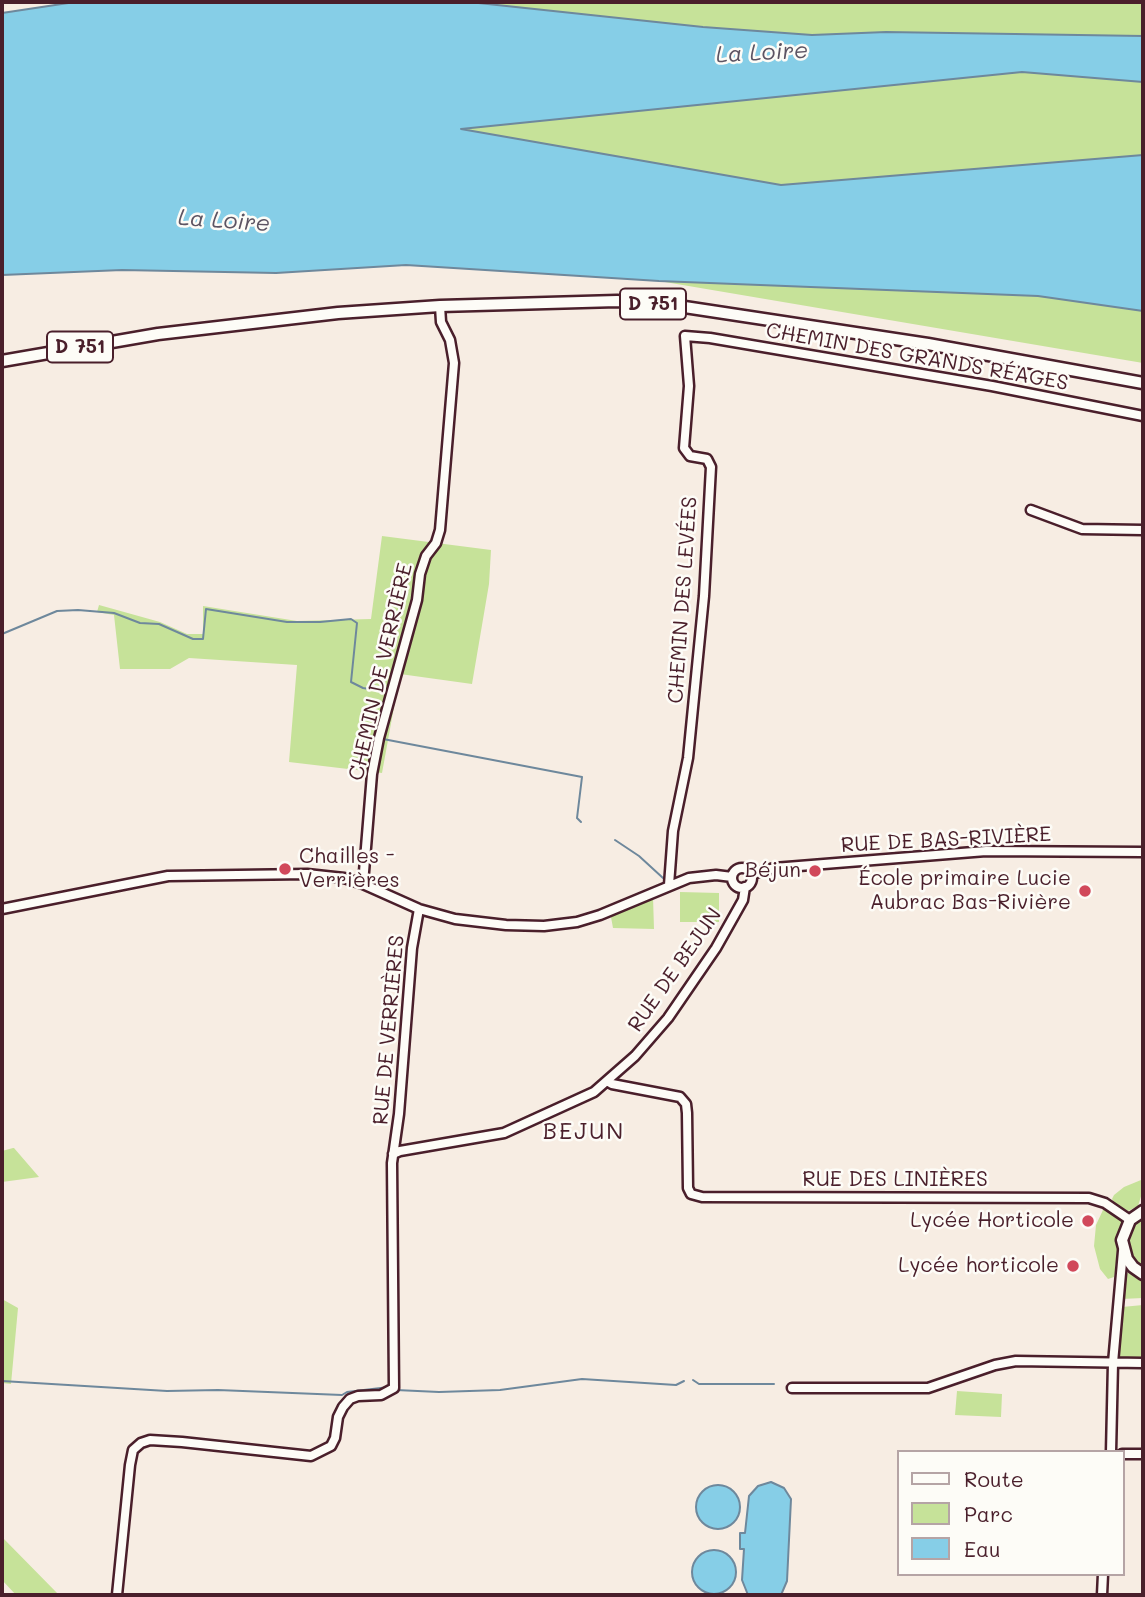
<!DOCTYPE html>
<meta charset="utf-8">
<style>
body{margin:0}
#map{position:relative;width:1145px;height:1597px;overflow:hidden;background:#f7ede3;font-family:Mali,sans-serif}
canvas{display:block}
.frame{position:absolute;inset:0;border:4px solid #4a1f2b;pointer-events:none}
.legend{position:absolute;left:897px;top:1450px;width:228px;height:126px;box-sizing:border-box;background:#fdfcf7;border:2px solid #b5a4a5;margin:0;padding:9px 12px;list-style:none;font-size:21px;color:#4a1f2b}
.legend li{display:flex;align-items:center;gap:14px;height:35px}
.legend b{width:35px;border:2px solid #b5a4a5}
</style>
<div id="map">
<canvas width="1145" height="1597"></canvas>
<div class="frame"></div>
<ul class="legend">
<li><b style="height:9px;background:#fdfcf7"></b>Route</li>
<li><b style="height:19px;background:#c6e299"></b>Parc</li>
<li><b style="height:19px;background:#86cee7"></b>Eau</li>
</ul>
</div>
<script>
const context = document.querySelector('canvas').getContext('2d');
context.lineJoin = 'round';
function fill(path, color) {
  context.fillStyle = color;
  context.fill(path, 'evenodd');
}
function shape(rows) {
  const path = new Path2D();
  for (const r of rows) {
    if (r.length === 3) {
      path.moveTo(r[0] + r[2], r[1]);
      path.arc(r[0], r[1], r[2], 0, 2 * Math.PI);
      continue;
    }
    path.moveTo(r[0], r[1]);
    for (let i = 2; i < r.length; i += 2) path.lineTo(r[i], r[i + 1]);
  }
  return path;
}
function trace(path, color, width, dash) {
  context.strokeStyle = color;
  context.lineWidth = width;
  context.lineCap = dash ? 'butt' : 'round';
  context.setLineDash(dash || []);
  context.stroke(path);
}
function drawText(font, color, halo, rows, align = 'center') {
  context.font = font + ' Mali,sans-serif';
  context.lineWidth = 5;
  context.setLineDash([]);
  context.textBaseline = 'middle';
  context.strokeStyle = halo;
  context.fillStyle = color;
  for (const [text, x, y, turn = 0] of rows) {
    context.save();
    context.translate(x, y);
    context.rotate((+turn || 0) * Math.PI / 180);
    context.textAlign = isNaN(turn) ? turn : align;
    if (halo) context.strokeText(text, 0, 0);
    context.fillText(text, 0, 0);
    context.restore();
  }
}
fill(shape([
 [469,2,1143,2,1143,36,886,32,812,35,703,27],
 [1022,72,1143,82,1143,155,781,185,457,129],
 [659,281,1038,296,1143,311,1143,363],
 [382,536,491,550,489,584,472,684,400,674,382,773,289,762,297,665,189,658,170,669,120,669,114,615,97,612,99,605,160,622,187,634,203,634,203,606,297,621,371,619],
 [680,892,719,893,719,922,680,922],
 [653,897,654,929,613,928,611,917],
 [13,1148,14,1148,39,1177,2,1182,2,1151],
 [1141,1180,1143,1181,1143,1190,1138,1206,1128,1211,1115,1204,1112,1199,1114,1195,1124,1187],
 [1107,1209,1123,1220,1119,1229,1115,1272,1114,1277,1108,1279,1100,1269,1094,1246,1096,1225,1103,1210],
 [1143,1216,1143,1267,1132,1257,1128,1247,1128,1237,1131,1227],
 [1128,1273,1143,1278,1143,1298,1121,1299,1124,1276],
 [2,1299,18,1308,11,1384,2,1383],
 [1143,1305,1143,1359,1120,1357,1118,1350,1122,1307],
 [957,1391,1002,1394,1001,1417,955,1415],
 [2,1537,59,1595,16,1595,2,1580]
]), '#c6e299');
const water = shape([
 [75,2,469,2,703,27,812,35,886,32,1143,36,1143,82,1022,72,461,129,781,185,1143,155,1143,311,1038,296,659,281,406,265,276,273,122,270,2,275,2,13,75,2],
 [771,1482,784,1488,791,1499,787,1581,781,1595,748,1595,742,1580,744,1549,740,1549,740,1533,745,1533,749,1496,758,1486,771,1482],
 [718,1507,22],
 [714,1572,22]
]);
fill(water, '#86cee7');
trace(water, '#6e889c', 2);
trace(shape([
 [2,634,57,611,78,610,114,613,140,623,159,624,193,639,203,639,206,609,287,622,320,622,351,619,357,623,351,682,363,688,387,692,375,738],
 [383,739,582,777,577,818,581,822],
 [615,840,639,856,663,878],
 [693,1380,699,1384,774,1384],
 [2,1381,167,1391,218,1390,342,1395,347,1392,389,1387],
 [396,1390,439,1392,500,1390,582,1379,676,1385,684,1381]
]), '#6e889c', 2);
const minor = shape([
 [1031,510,1082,529,1143,530],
 [742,878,10],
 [752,874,774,868,986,851,1143,852],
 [363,884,372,774,379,738,417,600,420,574,426,556,436,543,440,530,454,363,450,340,441,322,440,306],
 [669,885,673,831,688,758,704,596,711,467,707,459,690,456,684,448,689,386,685,336,710,338,992,386,1143,416],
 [2,909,168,876,307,874,344,878,363,884,419,909,455,919,506,925,544,926,577,922,600,915,689,878,716,875,732,877],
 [607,1081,612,1084,680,1097,686,1104,687,1113,688,1188,691,1194,702,1197,1089,1198,1105,1203,1130,1220],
 [393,1154,400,1151,504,1133,594,1092,635,1056,668,1018,716,948,743,900,745,887],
 [792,1388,928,1388,995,1365,1016,1361,1143,1363],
 [1111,1452,1113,1363,1123,1251],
 [1122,1454,1143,1454],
 [117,1595,130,1465,133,1450,141,1443,150,1440,182,1442,311,1456,331,1446,335,1438,338,1417,343,1407,350,1399,358,1396,381,1395,394,1388,392,1163,399,1114,412,948,419,909],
 [1102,1595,1103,1574]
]);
const major = shape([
 [2,361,158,334,338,313,440,306,617,301,678,306,928,344,1143,383],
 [1143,1211,1130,1220,1122,1240,1127,1259,1133,1267,1143,1274]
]);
trace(minor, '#4a1f2b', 13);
trace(major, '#4a1f2b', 15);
trace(minor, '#fdfcf7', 8);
trace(major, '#fdfcf7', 10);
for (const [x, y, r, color] of [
 [285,869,7,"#d1495b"],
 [815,871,7,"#d1495b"],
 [1085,891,7,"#d1495b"],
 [1088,1221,7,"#d1495b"],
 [1073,1266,7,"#d1495b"]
]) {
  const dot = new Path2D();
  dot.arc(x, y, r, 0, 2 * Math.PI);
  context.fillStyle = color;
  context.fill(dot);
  trace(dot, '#fdfcf7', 2.5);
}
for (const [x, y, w] of [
 [653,304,66],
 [80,347,66]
]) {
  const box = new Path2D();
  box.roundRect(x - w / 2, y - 15.5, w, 31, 5);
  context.fillStyle = '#fdfcf7';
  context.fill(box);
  trace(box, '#4a1f2b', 2);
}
drawText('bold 19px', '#4a1f2b', null, [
 ["D 751",653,304],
 ["D 751",80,347]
]);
drawText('21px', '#4a1f2b', '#fdfcf7', [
 ["CHEMIN DES GRANDS RÉAGES",917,357,10],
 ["CHEMIN DES LEVÉES",683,600,-86],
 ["CHEMIN DE VERRIÈRE",381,672,-77],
 ["RUE DE BAS-RIVIÈRE",946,840,-3],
 ["RUE DE BEJUN",675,970,-55],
 ["RUE DE VERRIÈRES",389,1030,-85],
 ["RUE DES LINIÈRES",895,1180]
]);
drawText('21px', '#4a1f2b', '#fdfcf7', [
 ["Chailles -",299,857,"left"],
 ["Verrières",299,881,"left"],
 ["Béjun",801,871],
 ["École primaire Lucie",1071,879],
 ["Aubrac Bas-Rivière",1071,903],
 ["Lycée Horticole",1074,1221],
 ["Lycée horticole",1059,1266]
], 'right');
drawText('italic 23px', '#5c5463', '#fdfcf7', [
 ["La Loire",762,53,-3],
 ["La Loire",224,221,4]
]);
context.letterSpacing = '2px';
drawText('23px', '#4a1f2b', '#fdfcf7', [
 ["BEJUN",584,1132]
]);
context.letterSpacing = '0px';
</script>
